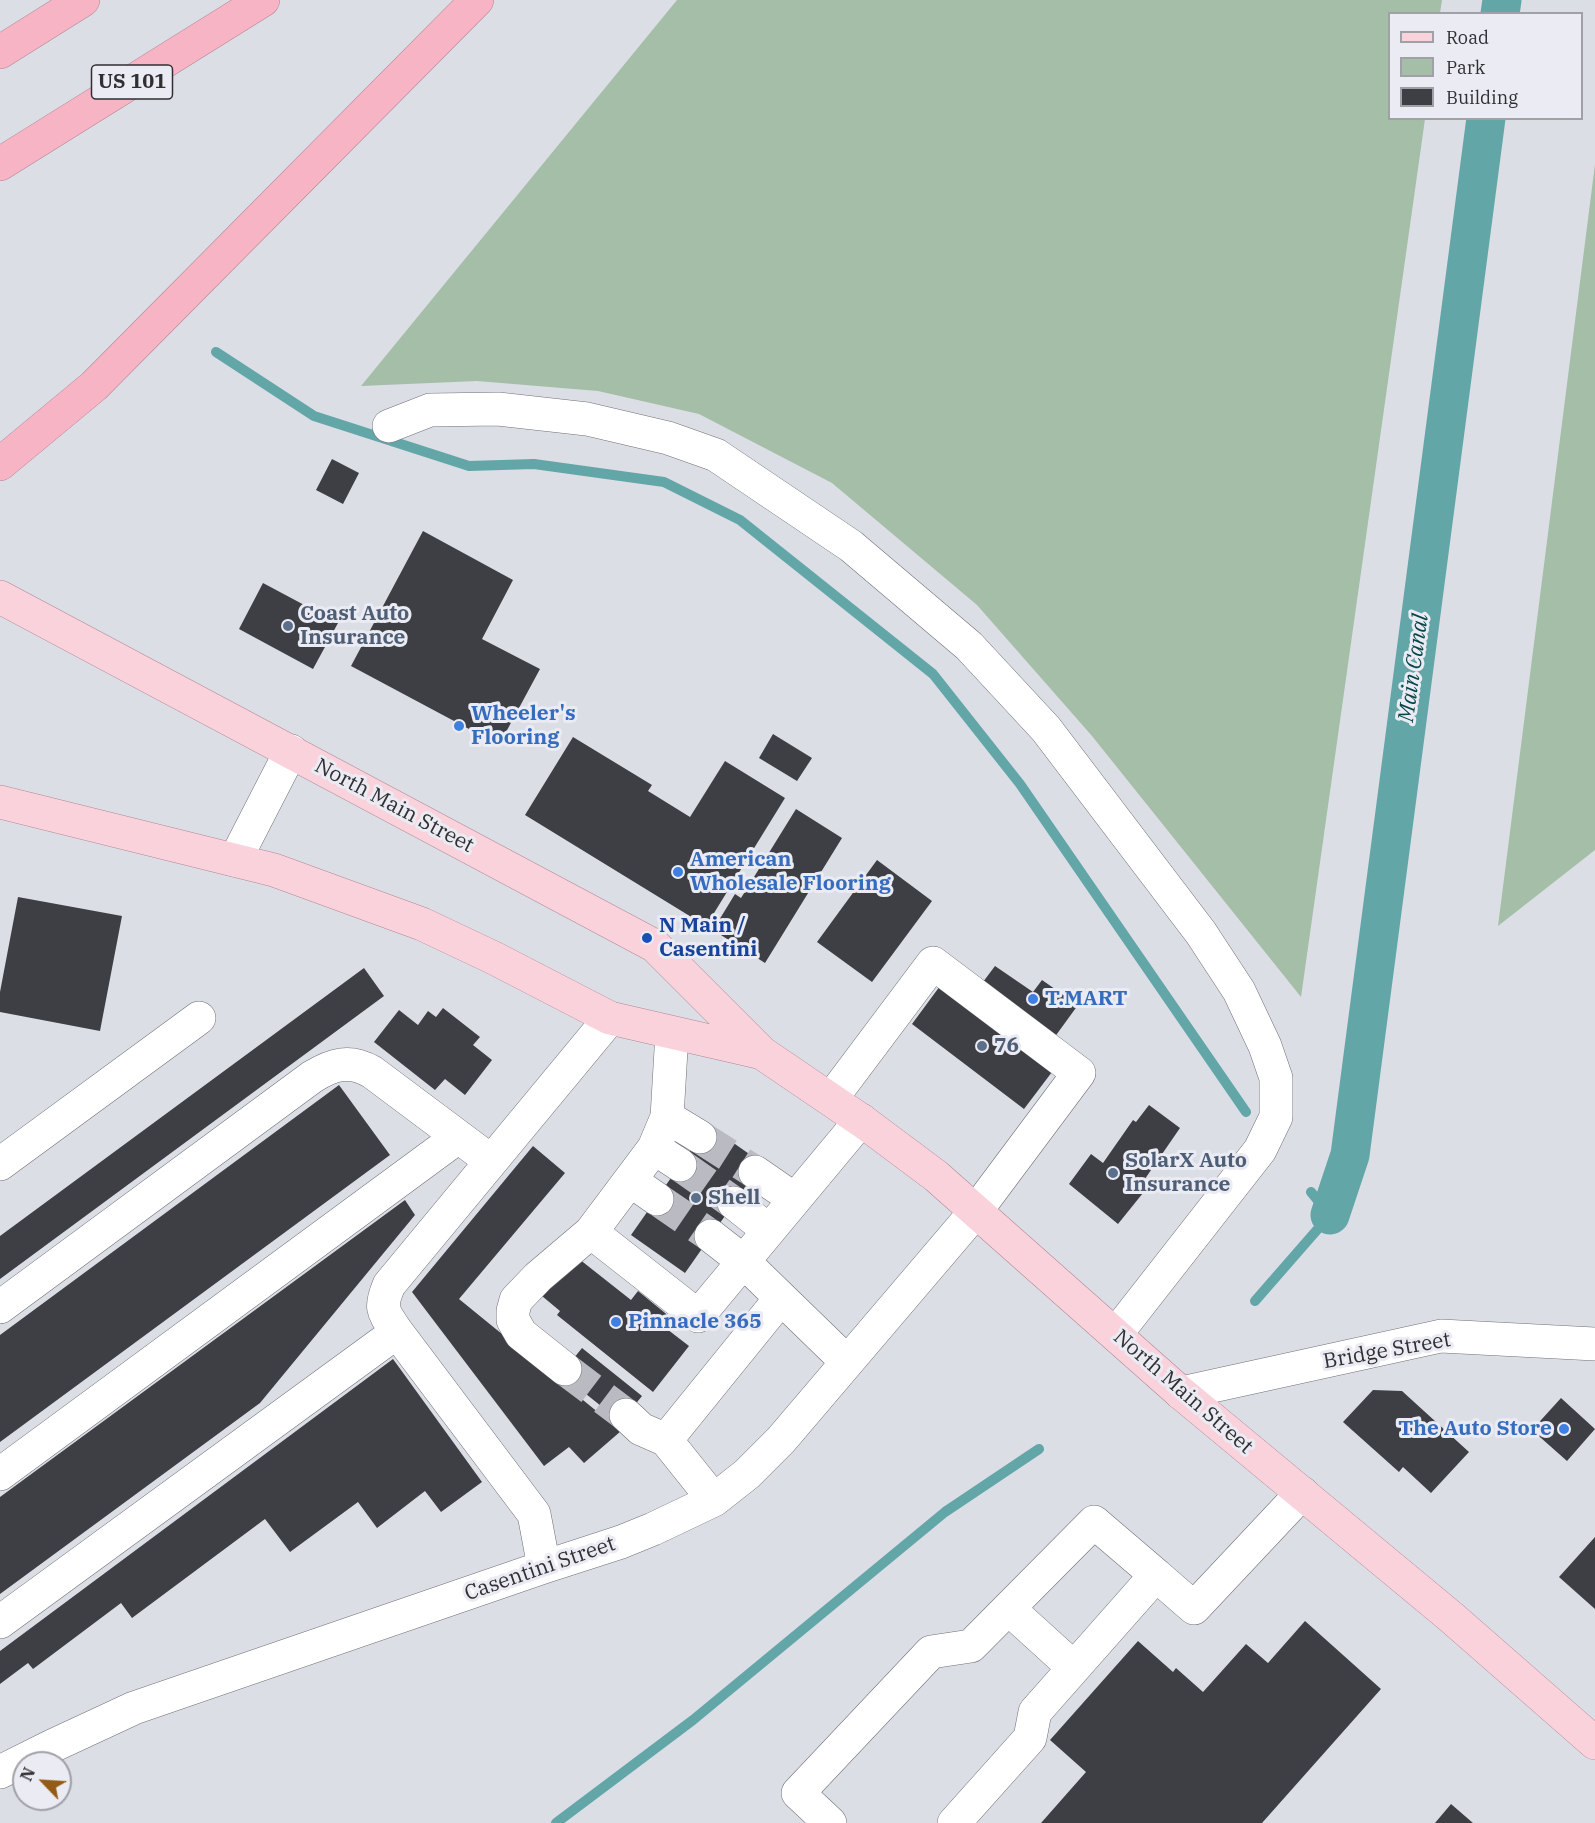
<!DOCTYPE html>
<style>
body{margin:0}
#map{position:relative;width:1595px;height:1823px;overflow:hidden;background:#dcdee6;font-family:"IBM Plex Serif",serif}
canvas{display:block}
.legend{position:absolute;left:1388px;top:12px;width:195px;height:108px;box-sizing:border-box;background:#eaebf3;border:2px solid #a0a0a6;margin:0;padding:8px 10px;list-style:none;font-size:18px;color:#303033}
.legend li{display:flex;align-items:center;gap:12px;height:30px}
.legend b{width:30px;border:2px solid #a0a0a6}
.north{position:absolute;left:12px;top:1751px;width:60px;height:60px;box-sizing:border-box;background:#eaebf3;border:2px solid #a0a0a6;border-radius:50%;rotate:295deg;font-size:16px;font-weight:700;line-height:24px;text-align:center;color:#303033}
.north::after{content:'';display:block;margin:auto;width:21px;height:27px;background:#945b17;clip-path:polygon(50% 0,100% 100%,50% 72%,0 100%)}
</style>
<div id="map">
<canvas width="1595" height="1823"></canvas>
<ul class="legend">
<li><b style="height:8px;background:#fad2dc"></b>Road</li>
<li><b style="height:16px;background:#a4bea8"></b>Park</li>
<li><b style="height:16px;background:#3e3f45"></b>Building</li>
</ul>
<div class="north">N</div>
</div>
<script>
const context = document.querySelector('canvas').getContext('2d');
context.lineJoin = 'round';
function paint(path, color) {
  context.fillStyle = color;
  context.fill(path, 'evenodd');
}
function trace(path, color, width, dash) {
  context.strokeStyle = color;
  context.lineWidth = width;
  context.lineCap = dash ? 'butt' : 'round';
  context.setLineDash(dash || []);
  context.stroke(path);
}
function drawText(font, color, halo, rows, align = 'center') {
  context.font = font + ' "IBM Plex Serif",serif';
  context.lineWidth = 6;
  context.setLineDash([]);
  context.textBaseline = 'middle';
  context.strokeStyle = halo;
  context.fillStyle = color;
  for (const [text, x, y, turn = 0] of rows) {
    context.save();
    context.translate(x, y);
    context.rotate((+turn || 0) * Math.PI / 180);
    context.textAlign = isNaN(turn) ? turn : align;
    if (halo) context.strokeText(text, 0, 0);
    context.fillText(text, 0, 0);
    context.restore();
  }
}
const green = new Path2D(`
 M677 0H1442L1440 13 1390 14V118L1425 119 1301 997 1092 736 977 605 832 483 699 414 598 391 477 381 361 386Z
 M1595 164V850L1498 926Z`);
const stream = new Path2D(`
 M216 352 314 416 469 466 534 464 664 482 740 520 933 674 1020 784 1246 1112
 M1255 1301 1330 1215 1311 1192
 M556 1823 693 1720 945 1512 1039 1449`);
const canal = new Path2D(`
 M1500 14 1502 0
 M1330 1215 1350 1155 1486 118`);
const building = new Path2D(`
 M332 459 359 473 343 504 316 490Z
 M423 531 513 580 482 639 540 669 499 745 351 666Z
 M263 583 338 623 313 669 239 629Z
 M773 734 812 758 797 781 759 758Z
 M573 737 652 785 648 791 690 817 725 761 785 798 706 926 525 815Z
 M796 809 842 838 765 963 713 930 735 894 741 898Z
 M877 860 932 901 872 982 817 942Z
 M18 897 122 916 100 1031 0 1012V992Z
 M995 966 1033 992 1042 980 1078 1005 1054 1038 980 986Z
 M364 968 384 996 0 1279V1236Z
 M940 986 1052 1072 1024 1109 912 1024Z
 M443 1008 480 1037 473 1045 492 1060 465 1095 445 1079 435 1090 374 1042 399 1010 418 1025 428 1011 436 1017Z
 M339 1085 390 1155 0 1442V1335Z
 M1149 1105 1180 1128 1138 1189 1143 1193 1118 1224 1069 1184 1091 1154 1103 1163 1133 1120 1136 1122Z
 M708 1125 762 1163 685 1273 631 1235Z
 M533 1146 565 1173 459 1299 621 1431 584 1463 569 1447 544 1466 412 1292Z
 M405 1200 415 1215 260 1403 0 1594V1497Z
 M574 1255 631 1300 638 1291 670 1317 663 1326 689 1346 653 1392 557 1315 560 1311 542 1296Z
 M582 1348 642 1396 621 1422 561 1374Z
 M393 1359 482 1482 441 1512 425 1491 377 1528 358 1502 290 1552 265 1519 132 1618 121 1603 33 1669 28 1663 0 1684V1651Z
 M1373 1390 1402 1391 1469 1452 1431 1493 1403 1467 1399 1472 1343 1422Z
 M1561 1398 1595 1429 1567 1461 1532 1430Z
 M1595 1537V1609L1559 1577Z
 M1305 1621 1381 1689 1262 1823H1041L1086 1772 1050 1740 1138 1641 1173 1672 1176 1668 1203 1692 1246 1644 1268 1663Z
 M1451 1804 1473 1823H1435Z`);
const minorTunnel = new Path2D(`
 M700 1137 755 1172
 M680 1165 734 1203
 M657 1199 711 1236
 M565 1369 626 1415`);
const minor = new Path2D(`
 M389 426 430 410 498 409 587 419 668 438 716 455 851 546 969 646 1046 729 1201 933 1239 991 1265 1046 1276 1078V1117L1260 1150 1116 1334
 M235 860 291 751
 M672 1033 667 1117 654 1148 591 1232 698 1316 861 1120
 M667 1117 700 1137
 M654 1148 680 1165
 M0 1164 199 1018
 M755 1172 794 1199
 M631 1181 657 1199
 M734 1203 768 1230
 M711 1236 743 1261 847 1362
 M0 1307 312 1077C333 1064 350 1059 372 1072L491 1161
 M565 1369 521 1334 513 1320V1311L516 1300 538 1277 591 1232
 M1181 1393 1441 1336 1595 1344
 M626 1415 641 1429 666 1440
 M0 1474 458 1137
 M714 1500 666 1440 781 1298
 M544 1567 534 1514 397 1332C383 1311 379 1309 389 1285L610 1018
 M1009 1609 1074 1668
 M0 1622 397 1332
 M0 1772 50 1747 134 1708 544 1567 621 1542 653 1529 714 1500 747 1474 781 1440 976 1211 1079 1073 933 963 831 1099
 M830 1823 798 1793 931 1652 971 1646 1094 1522 1156 1575
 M954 1823 1030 1738 1035 1712 1156 1575 1194 1608 1302 1493`);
const major = new Path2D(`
 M0 597 655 946 762 1053 865 1123 936 1176 1181 1393 1451 1617 1595 1743
 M0 802 274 870 422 924 494 958 610 1018 762 1053`);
const highway = new Path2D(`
 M0 52 83 0
 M0 164 263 0
 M0 464 94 386 477 0`);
const markers = [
 [288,626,6,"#5c6f8a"],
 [459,726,6,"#3f7fe0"],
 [678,872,6,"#3f7fe0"],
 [647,938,6,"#1a4fb4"],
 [1033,999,6,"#3f7fe0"],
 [982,1046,6,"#5c6f8a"],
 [1113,1173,6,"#5c6f8a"],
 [696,1198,6,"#5c6f8a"],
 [616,1322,6,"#3f7fe0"],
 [1564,1429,6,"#3f7fe0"]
];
const shields = [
 [132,82,81]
];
const shieldNames = [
 ["US 101",132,82]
];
const serviceNames = [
 ["Coast Auto",300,614],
 ["Insurance",300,638],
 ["76",994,1046],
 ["SolarX Auto",1125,1161],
 ["Insurance",1125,1185],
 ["Shell",708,1198]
];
const shopNames = [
 ["Wheeler's",471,714],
 ["Flooring",471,738],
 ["American",690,860],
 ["Wholesale Flooring",690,884],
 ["T.MART",1045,999],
 ["Pinnacle 365",628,1322],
 ["The Auto Store",1552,1429,"right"]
];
const streetNames = [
 ["North Main Street",394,806,28],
 ["Bridge Street",1387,1351,-10],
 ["North Main Street",1183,1392,41],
 ["Casentini Street",540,1569,-19]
];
const transitNames = [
 ["N Main /",659,926],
 ["Casentini",659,950]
];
const waterNames = [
 ["Main Canal",1414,668,-82]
];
paint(green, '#a4bea8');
trace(stream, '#63a6a8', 10);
trace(canal, '#63a6a8', 39);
paint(building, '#3e3f45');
trace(minorTunnel, '#babbc2', 33, [33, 16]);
trace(minor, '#6f7077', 34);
trace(major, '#b18692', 34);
trace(highway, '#b18692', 34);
trace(minor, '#fff', 33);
trace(major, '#fad2dc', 33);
trace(highway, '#f7b4c5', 33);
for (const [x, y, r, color] of markers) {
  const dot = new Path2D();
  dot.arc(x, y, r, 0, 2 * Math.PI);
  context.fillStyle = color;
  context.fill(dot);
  trace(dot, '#eaebf3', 2);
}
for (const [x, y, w] of shields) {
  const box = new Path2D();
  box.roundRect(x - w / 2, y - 17, w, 34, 4.5);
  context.fillStyle = '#eaebf3';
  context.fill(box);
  trace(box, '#303033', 1.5);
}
drawText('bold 20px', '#303033', null, shieldNames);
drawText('bold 21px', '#4e5e75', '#eaebf3', serviceNames, 'left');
drawText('bold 21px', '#366cbe', '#eaebf3', shopNames, 'left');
drawText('21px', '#303033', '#eaebf3', streetNames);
drawText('bold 21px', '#164399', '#eaebf3', transitNames, 'left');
drawText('italic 22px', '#064649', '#eaebf3', waterNames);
</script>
